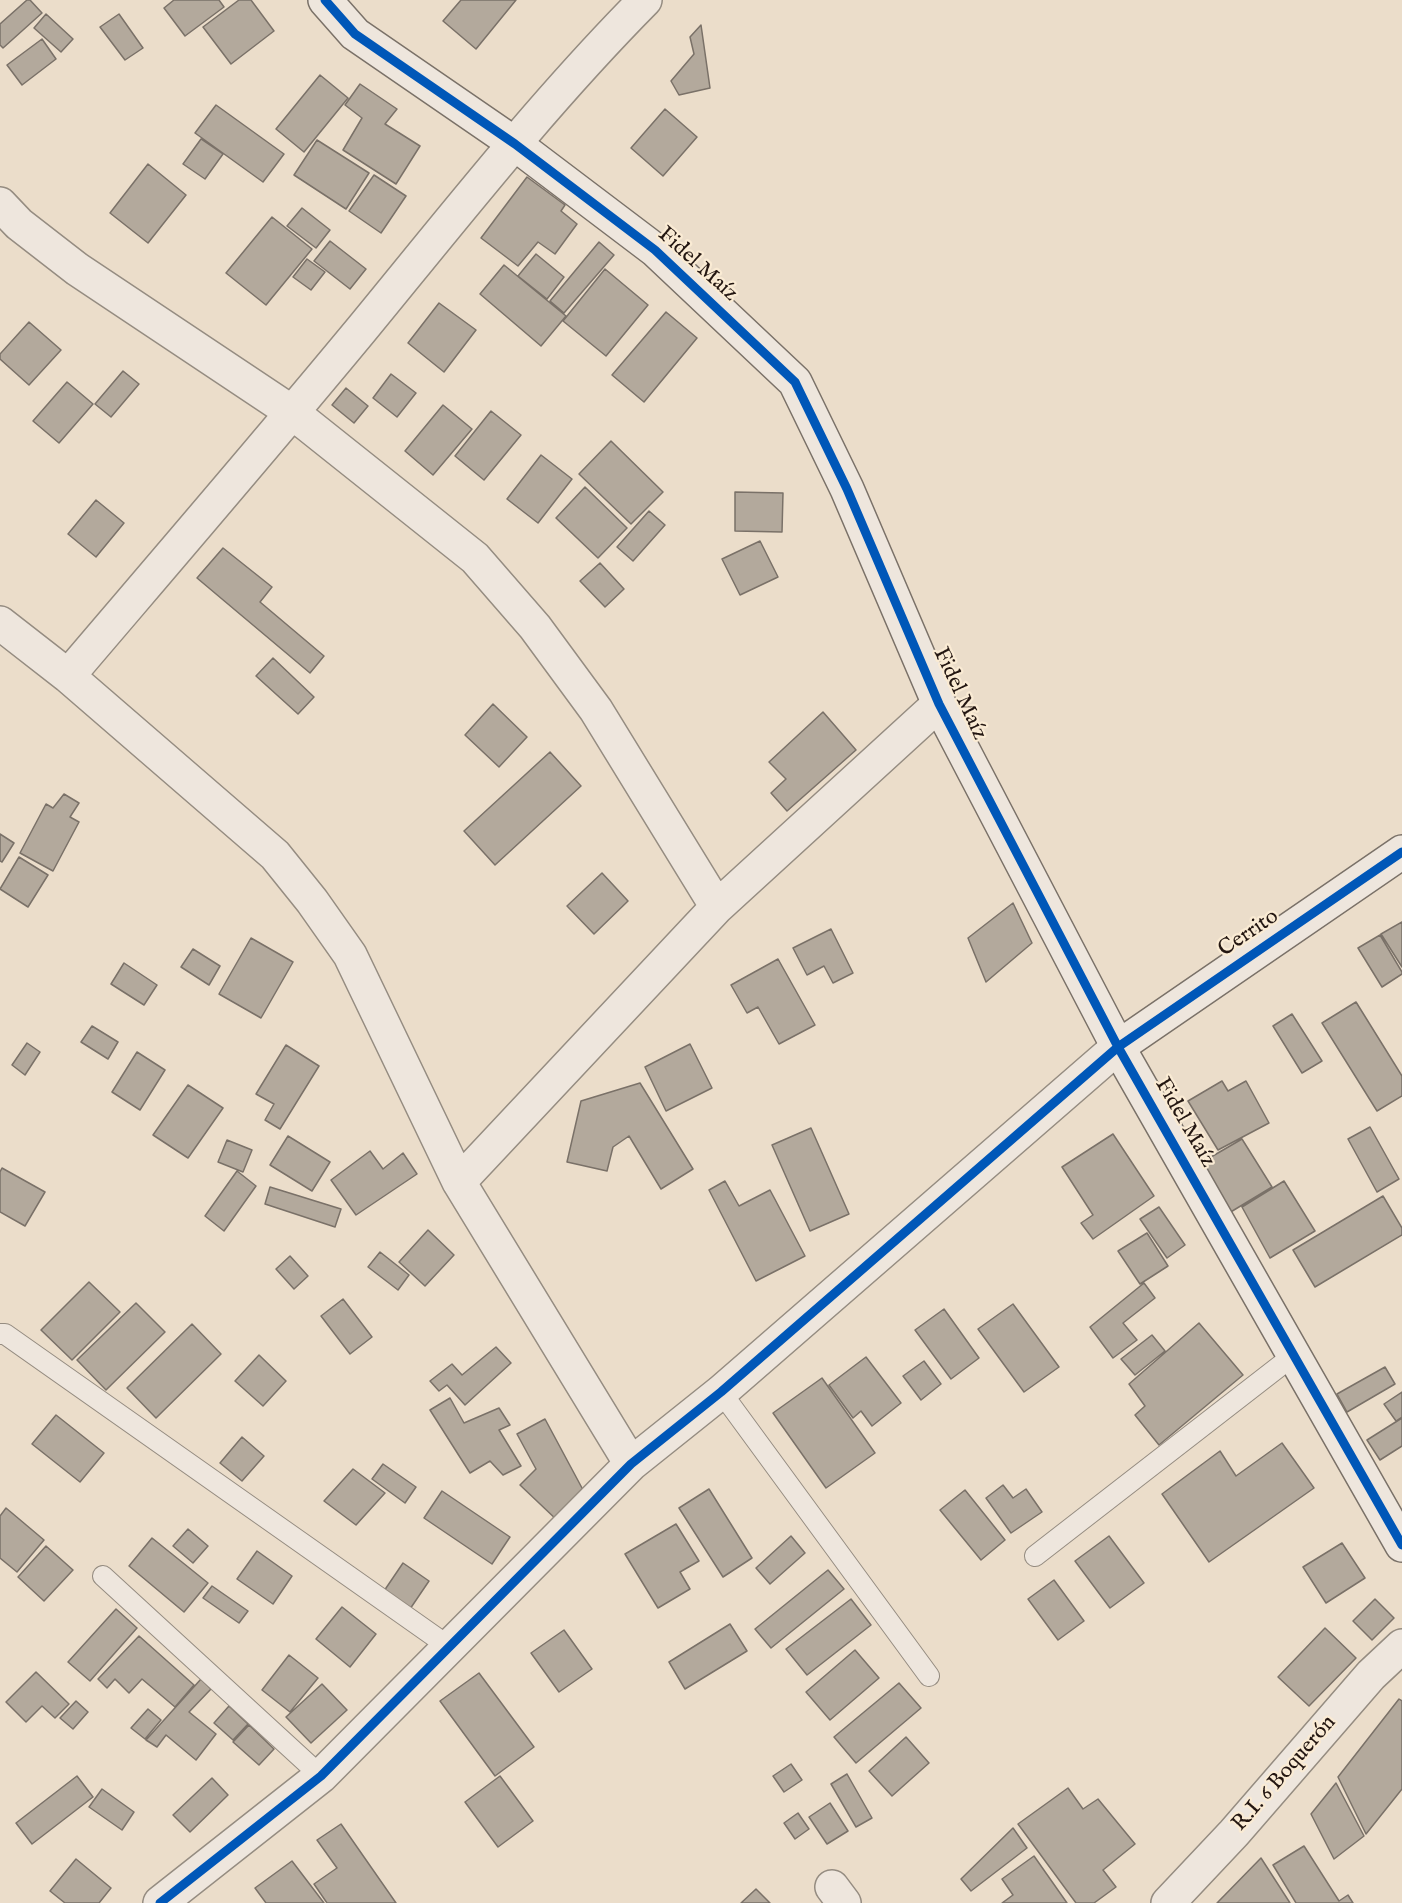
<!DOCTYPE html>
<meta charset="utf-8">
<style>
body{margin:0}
canvas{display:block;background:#ebddca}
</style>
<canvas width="1402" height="1903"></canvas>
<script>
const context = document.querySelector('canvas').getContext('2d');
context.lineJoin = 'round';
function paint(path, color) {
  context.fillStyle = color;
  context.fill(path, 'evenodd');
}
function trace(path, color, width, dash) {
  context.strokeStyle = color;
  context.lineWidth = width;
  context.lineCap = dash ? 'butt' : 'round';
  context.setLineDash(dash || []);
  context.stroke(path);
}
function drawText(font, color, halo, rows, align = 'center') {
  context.font = font + ' "IM FELL English",serif';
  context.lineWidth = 4.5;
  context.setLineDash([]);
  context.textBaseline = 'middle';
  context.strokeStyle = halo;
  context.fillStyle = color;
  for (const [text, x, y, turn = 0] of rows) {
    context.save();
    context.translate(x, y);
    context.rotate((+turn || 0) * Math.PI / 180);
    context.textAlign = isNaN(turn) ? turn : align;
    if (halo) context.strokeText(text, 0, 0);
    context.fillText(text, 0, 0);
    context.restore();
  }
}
const building = new Path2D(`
 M27 0H30L42 13 3 48 0 45V24Z
 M174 0H219L224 7 185 36 164 8Z
 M239 0H251L274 31 231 64 203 27Z
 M461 0H516L476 49 443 21Z
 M46 14 73 39 61 52 34 28Z
 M119 14 143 48 125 60 100 27Z
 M701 25 710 88 679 95 671 81 694 54 690 37Z
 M42 39 56 59 22 85 7 65Z
 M320 75 348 98 304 152 276 129Z
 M360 84 397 109 385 124 420 146 396 184 343 150 362 118 345 105Z
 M216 105 284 154 263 182 195 133Z
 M665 109 697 137 663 176 631 148Z
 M201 139 223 154 205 179 183 164Z
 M317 140 369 173 346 209 294 175Z
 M148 164 186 195 148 243 110 213Z
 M374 175 406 196 381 233 349 211Z
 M527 177 565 205 561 211 577 224 555 254 538 242 518 266 481 238Z
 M302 208 330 230 316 248 287 226Z
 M272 217 312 249 266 305 226 273Z
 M330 241 366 269 350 289 314 261Z
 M599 242 614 255 564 313 550 301Z
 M536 254 564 277 547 299 518 276Z
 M307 259 325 272 311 290 293 277Z
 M504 265 566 316 541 346 480 294Z
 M605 269 648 305 606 356 563 321Z
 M439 303 476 330 444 372 408 343Z
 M666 312 697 338 644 402 612 375Z
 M29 322 61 350 29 385 0 359V354Z
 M123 371 139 384 111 417 95 404Z
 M391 374 416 393 397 417 373 398Z
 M67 382 93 404 59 443 33 421Z
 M346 388 368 406 354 423 332 405Z
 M443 405 472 429 433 475 405 451Z
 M491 411 521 435 484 480 455 456Z
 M611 441 663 492 631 524 579 474Z
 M541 455 572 479 538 523 507 499Z
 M585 487 627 528 598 558 556 518Z
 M735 492 783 493 782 532 735 531Z
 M96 500 124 523 96 557 68 534Z
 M649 511 665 525 633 561 617 547Z
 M760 541 778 577 740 595 722 559Z
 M223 548 272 587 260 602 324 656 310 673 197 578Z
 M600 563 624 589 605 607 580 581Z
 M273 658 314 697 298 714 256 676Z
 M493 704 527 737 499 767 465 735Z
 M823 712 856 750 787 811 771 793 786 779 769 762Z
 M550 752 581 786 495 865 464 831Z
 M64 794 79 803 70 817 79 822 53 871 20 853 46 804 53 808Z
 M0 834 14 843 2 862 0 861Z
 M19 857 48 875 28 907 0 889Z
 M602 873 628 901 594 934 567 906Z
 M1013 903 1032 943 986 982 968 938Z
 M1402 922V967L1381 934Z
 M831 929 853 973 833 983 824 966 807 975 793 948Z
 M1380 935 1402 972V974L1382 987 1358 948Z
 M251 938 293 962 261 1018 219 994Z
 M193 949 220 966 209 985 181 967Z
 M778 959 815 1025 779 1044 758 1007 747 1013 731 985Z
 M124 963 157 985 144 1005 111 984Z
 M1356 1002 1402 1076V1096L1377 1111 1322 1023Z
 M1292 1014 1322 1061 1302 1073 1273 1026Z
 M92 1026 118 1042 108 1059 81 1042Z
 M27 1043 40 1052 25 1075 12 1065Z
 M690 1044 712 1088 666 1111 645 1067Z
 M286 1045 319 1066 280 1129 265 1120 274 1104 256 1094Z
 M137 1052 165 1070 140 1110 112 1092Z
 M1222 1081 1228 1091 1246 1081 1269 1123 1218 1150 1188 1101Z
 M640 1083 693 1169 661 1189 629 1136 613 1147 607 1171 567 1162 581 1101Z
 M188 1085 223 1108 188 1158 153 1135Z
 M1370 1127 1399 1179 1377 1192 1348 1139Z
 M811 1128 849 1214 810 1231 772 1145Z
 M1113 1134 1154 1196 1093 1239 1081 1223 1093 1215 1062 1167Z
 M288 1136 330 1162 312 1191 270 1165Z
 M1242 1139 1272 1187 1229 1213 1199 1164Z
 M227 1140 252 1150 243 1172 218 1162Z
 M370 1151 383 1169 403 1153 417 1174 356 1215 331 1180Z
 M2 1168 45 1192 25 1226 0 1212V1172Z
 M237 1171 256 1186 224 1231 205 1216Z
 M725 1181 739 1206 770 1190 805 1256 756 1281 709 1190Z
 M1284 1181 1315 1231 1270 1258 1242 1207Z
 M270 1187 341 1209 335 1227 265 1204Z
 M1383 1196 1402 1228V1235L1315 1287 1293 1250Z
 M1159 1207 1185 1245 1167 1258 1140 1219Z
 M428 1230 454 1255 425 1286 399 1262Z
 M1147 1233 1168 1266 1140 1284 1118 1251Z
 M380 1252 409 1275 398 1290 368 1267Z
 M290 1256 308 1276 294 1289 276 1269Z
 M89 1282 120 1312 72 1360 41 1330Z
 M1144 1283 1155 1298 1123 1323 1137 1340 1113 1358 1090 1327Z
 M343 1299 372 1337 350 1354 321 1316Z
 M136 1303 165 1332 106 1390 77 1360Z
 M1013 1304 1059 1367 1024 1392 978 1329Z
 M944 1309 979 1358 951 1379 915 1330Z
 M1199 1323 1243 1375 1159 1445 1135 1415 1145 1406 1129 1384Z
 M192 1324 221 1354 156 1418 127 1388Z
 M1152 1335 1165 1351 1135 1375 1121 1359Z
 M496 1347 511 1363 465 1405 447 1385 439 1391 430 1381 452 1364 462 1375Z
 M259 1355 286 1381 263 1406 235 1381Z
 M866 1357 901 1403 872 1426 861 1411 853 1418 829 1385Z
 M924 1361 941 1384 921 1400 903 1376Z
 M1385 1367 1395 1384 1347 1412 1337 1394Z
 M822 1378 875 1453 826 1488 773 1413Z
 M1402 1392V1417L1396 1421 1384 1404Z
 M450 1398 464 1423 499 1408 510 1425 499 1430 521 1466 503 1475 490 1461 470 1473 430 1410Z
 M56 1415 104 1453 80 1482 32 1444Z
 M1402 1418V1446L1380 1460 1367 1440Z
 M545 1419 582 1488 576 1508 559 1522 520 1485 536 1469 517 1434Z
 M242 1437 264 1456 242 1481 220 1463Z
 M1282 1443 1314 1488 1209 1562 1162 1494 1220 1451 1236 1476Z
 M383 1464 416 1487 405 1503 372 1479Z
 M353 1469 385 1493 356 1525 324 1501Z
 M1003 1485 1013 1498 1026 1489 1042 1512 1011 1533 986 1498Z
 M709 1489 752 1558 723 1577 679 1508Z
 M965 1490 1005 1540 981 1560 940 1510Z
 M442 1491 510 1537 492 1564 424 1518Z
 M6 1508 44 1540 17 1572 0 1558V1516Z
 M676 1524 699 1561 680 1572 690 1589 658 1608 625 1554Z
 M188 1529 208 1546 193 1563 173 1546Z
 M791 1536 805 1553 770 1584 756 1568Z
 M1109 1536 1144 1583 1110 1608 1075 1561Z
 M152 1538 208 1583 184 1612 129 1566Z
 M1342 1543 1365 1578 1326 1603 1303 1567Z
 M46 1546 73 1570 44 1601 18 1577Z
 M257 1551 292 1576 273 1604 237 1579Z
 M403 1563 429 1581 410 1609 384 1591Z
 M828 1570 844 1589 771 1648 755 1629Z
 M1054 1580 1084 1621 1058 1640 1028 1599Z
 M212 1586 248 1611 239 1623 203 1598Z
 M851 1599 871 1625 807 1675 786 1649Z
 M1375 1599 1394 1618 1372 1640 1353 1621Z
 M342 1607 376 1634 350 1667 316 1639Z
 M116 1609 137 1628 90 1681 68 1662Z
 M730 1624 747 1651 685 1689 669 1662Z
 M1325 1628 1356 1658 1309 1706 1278 1677Z
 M564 1630 592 1669 559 1692 531 1653Z
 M139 1636 194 1685 175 1707 142 1679 129 1693 115 1679 107 1688 98 1679Z
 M855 1650 879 1678 830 1720 806 1692Z
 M289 1655 318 1678 290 1712 262 1690Z
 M36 1672 69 1704 55 1718 42 1706 26 1722 6 1702Z
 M479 1673 534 1747 495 1776 440 1701Z
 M201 1679 211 1689 189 1712 216 1734 196 1760 166 1735 157 1747 146 1740Z
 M899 1683 921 1708 856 1763 834 1737Z
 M322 1684 347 1710 311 1743 286 1717Z
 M1399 1699 1402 1701V1789L1366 1834 1338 1777Z
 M76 1701 88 1712 73 1729 60 1718Z
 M229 1706 248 1724 233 1740 214 1723Z
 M148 1709 161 1720 145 1739 131 1728Z
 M249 1725 274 1749 259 1765 233 1742Z
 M906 1737 929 1763 892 1796 869 1771Z
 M791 1764 802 1780 784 1792 773 1776Z
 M847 1774 872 1818 856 1827 831 1784Z
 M77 1776 93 1797 32 1844 16 1823Z
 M500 1776 533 1821 498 1847 465 1802Z
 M212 1778 228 1795 190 1832 173 1815Z
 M1336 1783 1364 1836 1334 1859 1311 1814Z
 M1068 1788 1083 1809 1098 1799 1135 1844 1103 1870 1116 1887 1094 1903H1076L1018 1824Z
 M102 1789 134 1812 122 1830 89 1807Z
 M830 1803 848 1831 827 1844 809 1817Z
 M798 1813 809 1829 795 1839 784 1823Z
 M341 1824 396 1903H327L314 1884 337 1868 317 1840Z
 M1013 1828 1027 1848 971 1891 961 1879Z
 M1304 1846 1339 1901 1348 1895 1353 1903H1296L1273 1865Z
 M1034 1856 1067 1903H1002L1013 1895 1002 1879Z
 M1261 1858 1290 1903H1217Z
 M76 1859 111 1888 99 1903H65L50 1891Z
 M292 1861 324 1903H266L255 1888Z
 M756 1889 770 1903H741Z`);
const lane = new Path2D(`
 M0 1334H5L448 1646
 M721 1392 929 1676
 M1035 1556 1294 1355
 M103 1576 321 1776`);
const street = new Path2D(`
 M0 204 19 224 77 269 293 413 475 558 535 627 596 710 717 907
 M0 623 68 676 275 855 312 901 350 955 459 1182 631 1464
 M68 676C166 561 265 446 361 330 453 218 543 103 645 0
 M459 1182 717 907 939 704
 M832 1887 844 1903
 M160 1903 321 1776 631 1464 721 1392 1118 1047
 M1168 1903 1234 1833 1371 1675 1402 1646`);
const secondary = new Path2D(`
 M325 0 355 34 515 144 655 250 795 382 847 489 939 704 1118 1047 1402 1545
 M1118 1047 1402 852`);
const cycleway = new Path2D(`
 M325 0 355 34 515 144 655 250 795 382 847 489 939 704 1118 1047 1402 1545
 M160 1903 321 1776 631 1464 721 1392 1118 1047 1402 852`);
const streetNames = [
 ["Fidel Maíz",697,265,42],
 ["Fidel Maíz",959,694,65],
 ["Cerrito",1249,934,-34],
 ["Fidel Maíz",1184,1123,60],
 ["R.I. 6 Boquerón",1285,1774,-49]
];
paint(building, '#b3a99c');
trace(building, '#7a7168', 1.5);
trace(lane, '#958c81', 22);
trace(street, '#958c81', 36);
trace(secondary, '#7a7168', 36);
trace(lane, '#eee6dd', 20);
trace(street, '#eee6dd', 33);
trace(secondary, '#eee6dd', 33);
trace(cycleway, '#0057b8', 9);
drawText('22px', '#231611', '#faebd4', streetNames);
</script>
